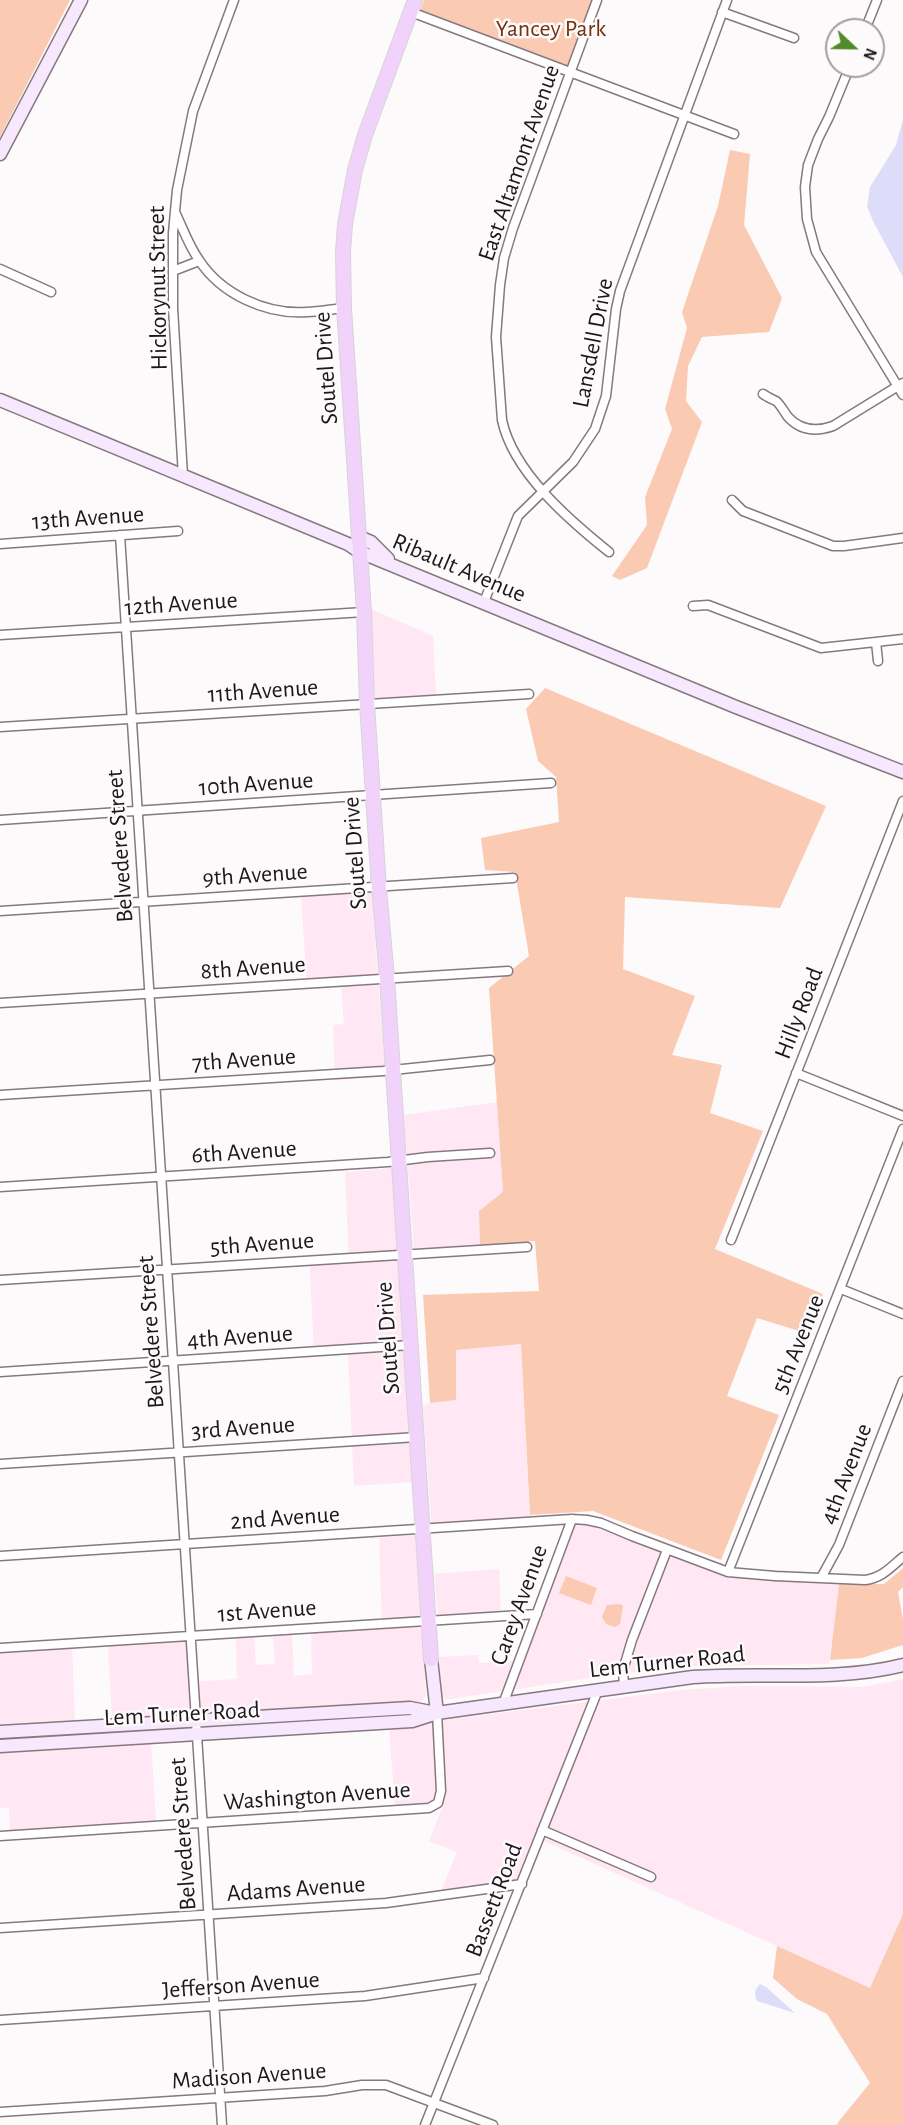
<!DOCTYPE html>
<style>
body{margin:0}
#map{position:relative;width:903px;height:2125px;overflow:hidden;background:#fdfafb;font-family:"Alegreya Sans",sans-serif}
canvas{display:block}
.north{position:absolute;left:825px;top:18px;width:60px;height:60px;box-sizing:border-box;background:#fdfafb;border:2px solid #a39fa1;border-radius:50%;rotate:112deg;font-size:16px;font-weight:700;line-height:24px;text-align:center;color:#1d171a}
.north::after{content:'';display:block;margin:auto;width:21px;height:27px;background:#4f8b2a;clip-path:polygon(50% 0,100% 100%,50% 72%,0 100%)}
</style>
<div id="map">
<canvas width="903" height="2125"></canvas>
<div class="north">N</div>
</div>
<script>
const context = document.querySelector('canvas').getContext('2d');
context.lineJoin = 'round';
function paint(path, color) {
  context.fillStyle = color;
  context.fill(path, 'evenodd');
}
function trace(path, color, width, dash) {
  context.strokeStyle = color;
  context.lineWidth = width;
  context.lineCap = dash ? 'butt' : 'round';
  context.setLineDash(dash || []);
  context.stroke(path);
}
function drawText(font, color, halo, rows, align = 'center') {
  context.font = font + ' "Alegreya Sans",sans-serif';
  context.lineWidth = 5;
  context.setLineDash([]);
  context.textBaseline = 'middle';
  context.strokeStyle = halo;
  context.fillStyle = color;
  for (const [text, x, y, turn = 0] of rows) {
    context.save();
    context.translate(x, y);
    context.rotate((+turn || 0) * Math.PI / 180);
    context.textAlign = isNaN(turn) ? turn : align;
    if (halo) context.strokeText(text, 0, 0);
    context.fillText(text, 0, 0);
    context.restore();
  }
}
const built = new Path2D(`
 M371 609 433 636 436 695 375 699Z
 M371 891 386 1077 335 1080 333 1025 344 1024 341 985 307 987 301 896Z
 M497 1102 503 1193 479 1211 480 1246 414 1249 404 1115Z
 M392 1168 412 1482 354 1486 348 1353 314 1355 310 1266 349 1262 345 1172Z
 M521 1343 530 1526 432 1530 423 1406 430 1403 456 1400V1350Z
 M586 1524 727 1576 839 1584 829 1664 692 1666 610 1675 450 1699H445L442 1696 439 1657 478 1655 479 1663 523 1660 573 1525Z
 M415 1535 426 1695 421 1702 112 1721 108 1644 186 1639 189 1682 237 1679 236 1635 254 1634 256 1665 275 1664 273 1633 292 1632 294 1676 312 1674 311 1632 382 1626 379 1538Z
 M499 1569 501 1613 438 1617 434 1574Z
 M72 1646 75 1723 0 1728V1651Z
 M903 1679V1914L870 1988 544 1841 529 1879 441 1891 457 1852 429 1841 444 1803 395 1808 389 1727 681 1690 745 1686 862 1687Z
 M151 1741 156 1822 10 1832 9 1808H0V1751Z`);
const green = new Path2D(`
 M0 0H70L0 137Z
 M424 0H592L568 67 420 10Z
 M730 150 750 154 744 225 782 298 769 332 702 337 688 366 686 401 702 422 647 568 620 580 612 576 647 525 645 497 672 429 665 409 687 328 682 312 718 206Z
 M545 688 826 806 780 908 625 897 623 969 695 996 672 1055 722 1065 710 1113 763 1131 715 1249 823 1294 809 1334 757 1318 727 1396 779 1415 721 1560 593 1511 530 1515 521 1344 456 1350V1400L430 1403 423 1295 539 1291 535 1241 480 1246 479 1211 503 1192 489 988 529 956 515 872 485 870 481 838 559 822 556 777 538 761 526 709Z
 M903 1568V1587L898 1592 903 1620V1645L862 1658 830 1660 839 1584H884Z
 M566 1576 597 1588 591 1605 559 1593Z
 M620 1604 623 1606 620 1624 615 1627 606 1624 602 1617 607 1605Z
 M903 1914V2125H837L839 2121 870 2083 827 2014 797 1999 773 1978 777 1946 870 1988Z`);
const water = new Path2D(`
 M903 119V277L873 221 867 206 870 187 896 145Z
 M760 1984 766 1987 795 2013 757 2001C754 1994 754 1990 760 1984Z`);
const street = new Path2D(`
 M597 0 513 228 504 258 500 285 496 337 502 420C513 472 569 520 609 552
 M411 12 734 134
 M722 12 794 38
 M865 30 877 0
 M850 66 829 117 818 139 808 165 805 187 807 219 816 252 903 395
 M176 214C183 229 189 246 199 260 221 294 266 315 307 312 319 312 332 309 344 308
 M0 269 51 292
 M173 271 199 261
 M763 394C767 397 772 399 776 401 781 405 784 412 788 417 800 430 816 432 833 426L903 383
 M183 476 173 308V233L177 190 193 111 234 0
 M732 500 743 511 833 546H844L903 538
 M120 535 222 2125
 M0 544 178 531
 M484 602 518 516 573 462 595 429 606 396 616 309 620 291 727 0
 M693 606 708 605 821 648 903 639
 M0 635 364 612
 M876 642 878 661
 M0 727 529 694
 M0 820 551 783
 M0 911 513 878
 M0 1003 508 971
 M796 1073 903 1116
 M0 1095 383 1071 490 1060
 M0 1187 388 1162 428 1157 490 1153
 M731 1240 903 801
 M0 1280 527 1247
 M841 1289 903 1314
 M0 1372 411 1345
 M0 1464 417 1437
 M0 1556 572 1519 587 1520 601 1523 632 1536 728 1572 775 1576 865 1580C882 1578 891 1567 903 1557
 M728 1572 903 1129
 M821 1578 839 1545 903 1381
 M0 1648 537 1614
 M624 1686 623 1670 632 1640 667 1550
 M503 1704 572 1519
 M542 1830 651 1877
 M0 1836 429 1808 438 1803 441 1791 437 1713
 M0 1928 386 1903 522 1884
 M0 2020 365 1996 484 1978
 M0 2112 325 2091 362 2085H386L493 2125
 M425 2125 598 1690`);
const secondary = new Path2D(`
 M0 154 81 0
 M0 400 348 544 360 552 736 707 903 772
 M359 537 371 542 388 559
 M431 1659 437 1713
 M0 1732 410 1708 436 1713
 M0 1746 412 1721 437 1713 693 1677C763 1672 835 1682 903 1665`);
const primary = new Path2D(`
 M415 0 365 135 355 170 345 224 343 252 344 308 364 612 367 704 379 888 387 978 431 1659`);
const parkNames = [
 ["Yancey Park",551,29]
];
const streetNames = [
 ["East Altamont Avenue",519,163,-71],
 ["Hickorynut Street",158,288,-91],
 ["Lansdell Drive",593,343,-79],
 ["Soutel Drive",326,368,-94],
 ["13th Avenue",88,518,-4],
 ["Ribault Avenue",459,568,23],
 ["12th Avenue",181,604,-4],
 ["11th Avenue",263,691,-4],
 ["10th Avenue",256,784,-4],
 ["Belvedere Street",120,846,-94],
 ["Soutel Drive",355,853,-94],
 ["9th Avenue",255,875,-4],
 ["8th Avenue",253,968,-4],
 ["Hilly Road",799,1013,-69],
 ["7th Avenue",244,1060,-4],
 ["6th Avenue",244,1152,-4],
 ["5th Avenue",262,1244,-4],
 ["Belvedere Street",151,1332,-94],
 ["4th Avenue",240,1337,-4],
 ["Soutel Drive",388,1338,-94],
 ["5th Avenue",798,1344,-68],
 ["3rd Avenue",243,1428,-4],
 ["4th Avenue",846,1474,-69],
 ["2nd Avenue",285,1518,-4],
 ["Carey Avenue",519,1605,-70],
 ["1st Avenue",267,1611,-4],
 ["Lem Turner Road",667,1662,-6],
 ["Lem Turner Road",182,1714,-3],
 ["Washington Avenue",317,1796,-4],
 ["Belvedere Street",183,1834,-94],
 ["Adams Avenue",296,1889,-4],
 ["Bassett Road",494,1900,-69],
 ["Jefferson Avenue",241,1985,-4],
 ["Madison Avenue",249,2076,-4]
];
paint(built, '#ffe7f3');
paint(green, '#facab3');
paint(water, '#deddf9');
trace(street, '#86787e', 11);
trace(secondary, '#86787e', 15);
trace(primary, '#d6d5d6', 16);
trace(street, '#fff', 8);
trace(secondary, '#f8e8fd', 12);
trace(primary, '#f1d2fb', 14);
drawText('24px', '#71310b', '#fdfafb', parkNames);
drawText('24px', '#1d171a', '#fdfafb', streetNames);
</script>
